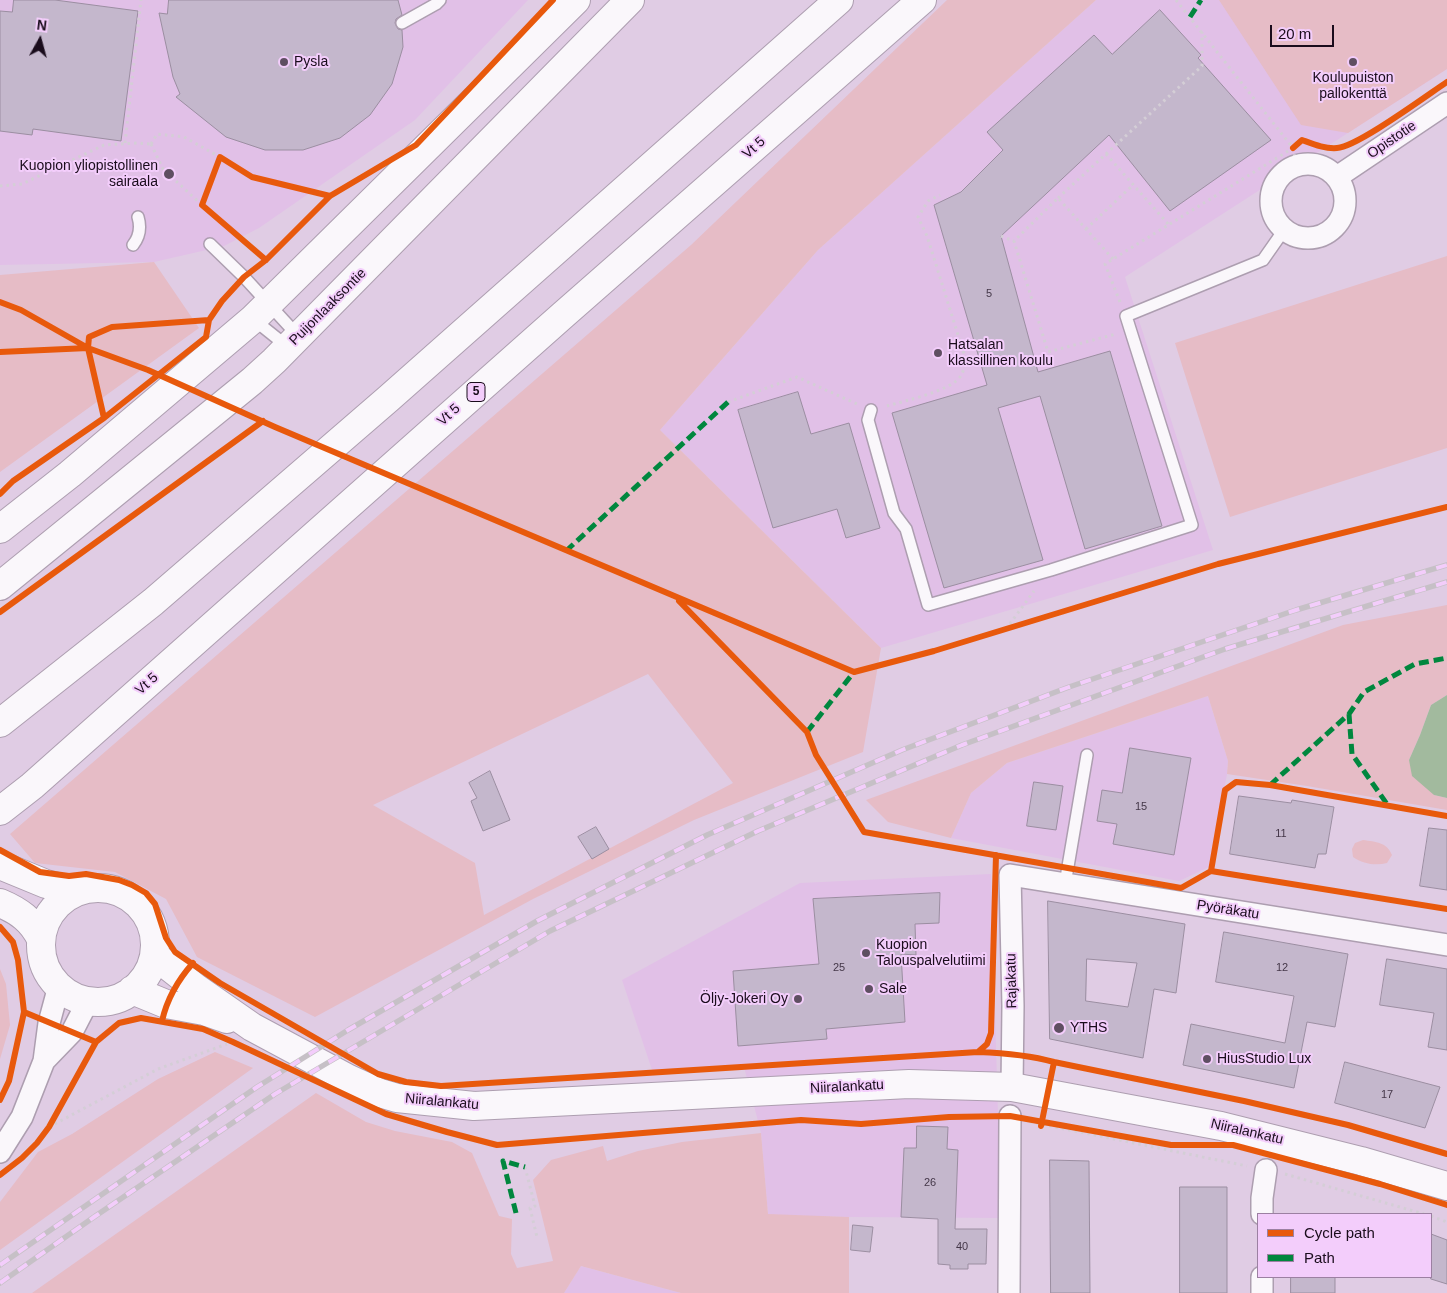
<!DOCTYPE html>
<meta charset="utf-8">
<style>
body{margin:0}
#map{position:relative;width:1447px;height:1293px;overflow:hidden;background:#e0cce4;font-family:Arial,sans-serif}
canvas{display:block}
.legend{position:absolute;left:1257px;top:1213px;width:175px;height:65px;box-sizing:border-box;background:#f3cdfb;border:1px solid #9c80a2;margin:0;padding:6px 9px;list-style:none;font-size:15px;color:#1a0c1c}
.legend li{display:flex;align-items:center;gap:10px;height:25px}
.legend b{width:25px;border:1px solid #9c80a2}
.north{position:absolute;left:15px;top:15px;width:50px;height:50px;-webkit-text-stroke:4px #f3cdfb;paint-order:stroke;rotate:7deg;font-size:14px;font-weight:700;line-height:20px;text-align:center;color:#1a0c1c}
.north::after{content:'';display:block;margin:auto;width:18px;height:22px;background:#1a0c1c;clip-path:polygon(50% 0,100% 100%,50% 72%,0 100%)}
.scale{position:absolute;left:1270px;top:25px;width:64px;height:22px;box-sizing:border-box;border:2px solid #1a0c1c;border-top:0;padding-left:6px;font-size:15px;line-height:18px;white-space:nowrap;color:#1a0c1c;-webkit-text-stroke:4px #f3cdfb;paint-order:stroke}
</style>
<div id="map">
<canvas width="1447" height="1293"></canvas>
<ul class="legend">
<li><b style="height:6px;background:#e8590c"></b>Cycle path</li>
<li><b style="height:6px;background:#00873e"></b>Path</li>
</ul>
<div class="north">N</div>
<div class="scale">20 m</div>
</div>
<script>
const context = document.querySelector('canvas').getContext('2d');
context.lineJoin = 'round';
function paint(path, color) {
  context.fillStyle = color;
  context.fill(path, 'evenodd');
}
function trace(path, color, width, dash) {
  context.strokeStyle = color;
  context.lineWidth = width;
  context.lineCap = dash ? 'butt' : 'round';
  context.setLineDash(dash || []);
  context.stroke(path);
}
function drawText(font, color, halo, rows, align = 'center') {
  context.font = font + ' Arial,sans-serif';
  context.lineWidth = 4;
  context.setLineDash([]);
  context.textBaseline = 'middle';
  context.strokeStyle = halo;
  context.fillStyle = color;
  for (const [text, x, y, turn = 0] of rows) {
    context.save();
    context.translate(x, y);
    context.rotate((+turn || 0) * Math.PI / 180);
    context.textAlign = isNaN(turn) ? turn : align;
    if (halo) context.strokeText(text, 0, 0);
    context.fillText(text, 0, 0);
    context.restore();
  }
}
const built = new Path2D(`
 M0 0H528L415 120 259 228 224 246 154 262 0 265Z
 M1096 0H1447V69L1125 277 1213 550 881 648 660 430 818 250Z
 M1208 696 1228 761 1227 774 1209 867 1179 881 951 838 971 793 1007 763Z
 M991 874 1001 1218 849 1217 768 1215 761 1133 744 1067 653 1073 622 980 800 883Z
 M581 1266 681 1293H564Z`);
const green = new Path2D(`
 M947 0H1096L818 250 660 430 881 648 863 752 694 820 533 899 315 1017 197 957 166 899 115 872 35 863 10 834 691 245ZM648 674 733 783 484 915 475 863 373 805Z
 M1219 0H1447V69L1348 133 1301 125Z
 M1447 256V448L1230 517 1175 343Z
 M154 262 199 328 0 472V275Z
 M1447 605V695L1431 705 1420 735 1409 760 1434 795 1447 798V810L1307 786 1227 774 1228 761 1208 696 1007 763 971 793 951 838 888 822 866 800 1343 625Z
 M1363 840C1376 842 1387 842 1392 855L1387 863C1376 866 1363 864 1353 857L1352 849 1355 843Z
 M0 969 6 984 10 1025 0 1059Z
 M215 1052 253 1068 0 1250V1202L38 1152 72 1134 158 1079Z
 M316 1093 366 1122 395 1131 452 1142 472 1153 499 1216 512 1219 511 1254 517 1268 553 1261 533 1180 551 1160 603 1146 607 1161 638 1151 682 1142 761 1133 768 1214 849 1217V1293H681L581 1266 564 1293H32Z`);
const water = new Path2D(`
 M1447 695V798L1434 795 1412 776 1409 760 1420 735 1431 705Z`);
const building = new Path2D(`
 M14 0H55L138 11 121 141 33 129 32 135 0 131V11L12 12Z
 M169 0H398L402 15 396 19 395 23 398 29 402 30 403 47 392 84 370 115 340 138 303 150H265L226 137 176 97 180 94 173 77 159 13 167 14Z
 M1160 10 1201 55 1198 58 1271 140 1170 211 1109 135 1001 236 1038 372 1110 351 1162 526 1085 549 1040 396 998 408 1043 560 944 588 892 413 987 385 934 205 961 192 1003 150 987 132 1094 35 1112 54Z
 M798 392 811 434 849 423 880 528 846 538 837 509 773 528 738 410Z
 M1130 748 1191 758 1174 855 1113 844 1117 824 1097 821 1102 790 1122 793Z
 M490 771 510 820 483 831 471 801 477 798 469 783Z
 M1034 782 1063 786 1056 830 1027 826Z
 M1239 796 1291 803 1292 800 1334 807 1326 854H1318L1315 868 1230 854Z
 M596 827 609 849 592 859 578 837Z
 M1429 828 1447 830V890L1420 886Z
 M940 893 939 923 915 924 916 955 901 954 905 1022 826 1029 827 1039 738 1046 733 971 819 964 813 899Z
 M1048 901 1185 924 1176 993 1154 989 1143 1058 1050 1039ZM1087 959 1137 963 1128 1007 1086 1001Z
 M1224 932 1348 954 1335 1027 1307 1022 1294 1088 1183 1065 1191 1024 1285 1043 1294 996 1216 982Z
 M1387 959 1447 969V1050L1428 1047 1434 1013 1380 1005Z
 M1345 1062 1440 1087 1425 1128 1335 1103Z
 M917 1126 948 1127 947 1149 958 1150 955 1229H987L986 1264H968V1269H950V1265L938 1264V1219L901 1217 904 1148H916Z
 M1050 1160 1089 1161 1090 1293H1051Z
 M1180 1187H1227V1293H1180Z
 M853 1225 873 1227 870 1252 851 1250Z
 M1431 1234 1447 1240V1284L1431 1279Z
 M1291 1277H1335V1293H1291Z`);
const path = new Path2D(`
 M1176 0 1293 148 1296 165
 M125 143 141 0
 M151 144 163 169 202 205
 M151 144 157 134 184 137 220 157
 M1106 154 1169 225
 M0 186 22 184 104 145 137 143 151 144
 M1058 198 1202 66V32
 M1086 229 1133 185
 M1001 236 1014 241
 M1113 259 1058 198 1014 241 1048 352 1116 334
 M1120 302 1105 264 1293 148
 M728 402 797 377 857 404
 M887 406C904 401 950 391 960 377 965 370 965 362 964 354L927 236 918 217 928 201 940 195
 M1006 629 1034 591
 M1030 1122 1247 1166
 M49 1127 158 1069 227 1044
 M525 1167 535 1206 530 1208 537 1237
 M1285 1174 1424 1214
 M1431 1216 1447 1222`);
const service = new Path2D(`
 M402 23 436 4 440 0
 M210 244 244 277 299 337
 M133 245C140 236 141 227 138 217
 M253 319 288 347
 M871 410 868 420 894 513 906 529 928 605 1051 570 1192 525 1126 316 1263 260 1284 230
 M1065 884 1087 755`);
const minor = new Path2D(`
 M1271 201a37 37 0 1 1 74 0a37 37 0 1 1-74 0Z
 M1337 177 1447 103
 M44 1061 72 1032 88 1001
 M1012 1087 1013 1006 1010 875 1447 945
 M0 1152 22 1117 44 1061 49 1023 59 986
 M1262 1214V1198L1266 1170
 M1262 1277V1293
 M1009 1293 1010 1116`);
const secondary = new Path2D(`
 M0 865 46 884 77 892
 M41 945a57 57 0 1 1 114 0a57 57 0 1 1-114 0Z
 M0 903C19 911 32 920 41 939
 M154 955 196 988 252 1027 349 1079 380 1093 397 1098 474 1106 909 1084 1012 1087 1221 1126 1361 1161 1447 1186
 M132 990 166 1004 204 1011 227 1019`);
const primary = new Path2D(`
 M0 529 70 474 253 319 576 0
 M0 586 252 381 274 361 630 0`);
const motorway = new Path2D(`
 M0 723 153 602 388 399 839 0
 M0 811 32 786 563 315 922 0`);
const rail = new Path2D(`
 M0 1265 257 1087 348 1030 537 921 707 835 902 750 1069 687 1296 610 1447 565
 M0 1283 94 1217 275 1094 550 931 758 831 962 745 1225 649 1447 582`);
const quiet = new Path2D(`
 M1190 17 1201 0
 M566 551 728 402
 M1349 714 1352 754 1387 804
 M807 732 854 672
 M1270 785 1349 714 1364 692 1415 664 1447 658
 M516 1213 503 1161 525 1167`);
const cycleway = new Path2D(`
 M1293 148 1302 140C1313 144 1325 149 1337 148 1357 147 1426 96 1447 82
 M266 260 202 205 220 157 252 177 330 196
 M0 302 21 310 88 348 148 370 275 427 854 672 934 651 1218 564 1447 507
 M0 352 88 348
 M104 418 88 348 89 337 112 327 209 320
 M0 494 13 481 104 418 206 337 209 320 222 301 244 277 266 260 330 196 416 145 553 0
 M679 601 807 732 816 755 864 832 1181 888 1211 871 1447 909
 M0 612 263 421
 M0 850 40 872 69 876 86 874 119 880 132 885 146 893 155 904 166 938 175 952 220 983 378 1074 406 1082 441 1086 978 1052C1004 1053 1029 1055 1054 1062L1244 1101 1348 1125 1447 1154
 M1211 871 1225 790 1236 782 1270 785 1447 816
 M0 927 13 942 18 960 24 1012 9 1081 0 1100
 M24 1012 96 1042
 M162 1021C167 999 177 981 193 963
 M978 1052 987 1044 991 1033 996 855
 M1041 1126 1054 1062
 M0 1175 22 1158 37 1143 49 1127 96 1042 119 1023 141 1018 203 1029 233 1042 386 1114 447 1132 497 1145 801 1120 861 1124 949 1117 1010 1116 1171 1145H1233L1380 1184 1447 1205`);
const markers = [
 [284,62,5,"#5f4f62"],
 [1353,62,5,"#5f4f62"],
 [169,174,6,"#5f4f62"],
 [938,353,5,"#5f4f62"],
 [866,953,5,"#5f4f62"],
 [869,989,5,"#5f4f62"],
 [798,999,5,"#5f4f62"],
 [1059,1028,6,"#5f4f62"],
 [1207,1059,5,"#5f4f62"]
];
const numberNames = [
 ["5",989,294],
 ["15",1141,807],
 ["11",1281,834],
 ["25",839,968],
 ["12",1282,968],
 ["17",1387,1095],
 ["26",930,1183],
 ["40",962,1247]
];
const shields = [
 [476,392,18]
];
const shieldNames = [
 ["5",476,392]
];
const poiNames = [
 ["Pysla",294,62],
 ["Koulupuiston",1353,78,"center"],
 ["pallokenttä",1353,94,"center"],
 ["Kuopion yliopistollinen",158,166,"right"],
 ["sairaala",158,182,"right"],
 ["Hatsalan",948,345],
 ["klassillinen koulu",948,361],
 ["Kuopion",876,945],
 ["Talouspalvelutiimi",876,961],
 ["Sale",879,989],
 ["Öljy-Jokeri Oy",788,999,"right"],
 ["YTHS",1070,1028],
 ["HiusStudio Lux",1217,1059]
];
const streetNames = [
 ["Opistotie",1392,140,-34],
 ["Vt 5",754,148,-41],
 ["Puijonlaaksontie",328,307,-45],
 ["Vt 5",449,415,-42],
 ["Vt 5",147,684,-42],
 ["Pyöräkatu",1228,910,9],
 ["Rajakatu",1012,981,-91],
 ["Niiralankatu",847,1087,-3],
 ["Niiralankatu",442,1102,5],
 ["Niiralankatu",1247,1132,13]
];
paint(built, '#e1c0e7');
paint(green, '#e6bcc6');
paint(water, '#a2ba9e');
paint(building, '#c4b7cc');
trace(building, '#9b8ea1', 1);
trace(service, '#ad9eb0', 14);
trace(minor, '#ad9eb0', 24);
trace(secondary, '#ad9eb0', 30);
trace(primary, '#ad9eb0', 30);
trace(motorway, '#ad9eb0', 30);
trace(path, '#d4ced6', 3, [2.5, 4]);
trace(service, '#faf7fb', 11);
trace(minor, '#faf7fb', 21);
trace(secondary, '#faf7fb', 28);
trace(primary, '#faf7fb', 28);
trace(motorway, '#faf7fb', 28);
trace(rail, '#c6c0c6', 5.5);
trace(rail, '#f3cdfb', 4, [11]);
trace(quiet, '#00873e', 5, [10, 5]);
trace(cycleway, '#e8590c', 6);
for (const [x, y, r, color] of markers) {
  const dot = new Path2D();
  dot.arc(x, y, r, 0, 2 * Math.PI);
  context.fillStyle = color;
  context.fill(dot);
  trace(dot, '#f3cdfb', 2);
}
drawText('11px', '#443748', null, numberNames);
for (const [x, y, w] of shields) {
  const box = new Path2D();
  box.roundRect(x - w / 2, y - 9.5, w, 19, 4);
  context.fillStyle = '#f3cdfb';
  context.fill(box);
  trace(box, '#1a0c1c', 1);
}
drawText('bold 12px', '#1a0c1c', null, shieldNames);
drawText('14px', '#1a0c1c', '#f3cdfb', poiNames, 'left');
drawText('14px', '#1a0c1c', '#f3cdfb', streetNames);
</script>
